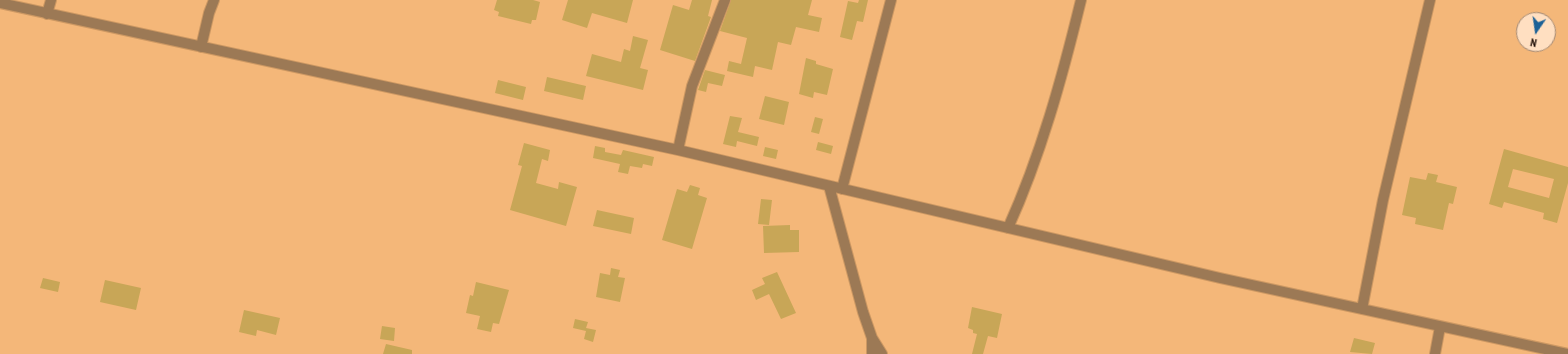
<!DOCTYPE html>
<style>
body{margin:0}
#map{position:relative;width:1568px;height:354px;overflow:hidden;background:#f4b779;font-family:"PT Sans Narrow",sans-serif}
canvas{display:block}
.north{position:absolute;left:1516px;top:12px;width:40px;height:40px;box-sizing:border-box;background:#ffdfc1;border:1px solid #a38974;border-radius:50%;rotate:193deg;font-size:11px;font-weight:700;line-height:16px;text-align:center;color:#180800}
.north::after{content:'';display:block;margin:auto;width:14px;height:18px;background:#1c6196;clip-path:polygon(50% 0,100% 100%,50% 72%,0 100%)}
</style>
<div id="map">
<canvas width="1568" height="354"></canvas>
<div class="north">N</div>
</div>
<script>
const context = document.querySelector('canvas').getContext('2d');
context.lineJoin = 'round';
function paint(path, color) {
  context.fillStyle = color;
  context.fill(path, 'evenodd');
}
function trace(path, color, width, dash) {
  context.strokeStyle = color;
  context.lineWidth = width;
  context.lineCap = dash ? 'butt' : 'round';
  context.setLineDash(dash || []);
  context.stroke(path);
}
const building = new Path2D(`
 M497 0H533L540 2 536 20H532L531 24 498 16 499 12 494 10Z
 M568 0H633L627 23 592 13 587 28 562 20Z
 M692 0H712L708 16 711 17 695 61 660 50 673 5 689 10Z
 M731 0H812L808 15 822 18 819 32 796 27 791 45 778 42 772 70 755 66 753 77 727 71 729 61 741 64 747 38 720 31Z
 M859 0H868L863 22 857 21 852 40 840 37 848 1 858 3Z
 M633 36 648 40 640 68 648 70 643 90 586 76 592 54 621 62 624 49 630 51Z
 M806 58 816 61V64L833 69 827 95 814 92 813 98 799 94Z
 M705 70 725 75 722 86 708 83 706 92 698 90Z
 M547 77 586 86 583 100 544 91Z
 M498 80 526 87 523 100 495 93Z
 M765 96 789 102 784 125 759 119Z
 M730 116 742 118 738 132 759 137 757 146 737 141 736 147 723 144Z
 M815 117 823 119 819 134 811 132Z
 M818 142 833 146 831 154 816 150Z
 M524 143 550 150 548 161 542 159 536 183 558 189 559 182 577 187 566 226 510 210 522 166 518 165Z
 M595 146 605 148V152L621 155 623 150 654 157 652 166 643 164 642 168 630 166 628 174 618 172 620 164 593 158Z
 M765 147 778 150 776 159 763 156Z
 M1504 149 1568 167V183L1557 223 1543 219 1544 213 1504 202 1502 208 1489 204ZM1513 169 1554 179 1549 198 1508 187Z
 M1428 173 1438 175 1436 182 1457 187 1453 204 1449 203 1443 230 1415 224 1416 218 1402 215 1410 177 1426 180Z
 M690 185 700 188 698 195 707 198 692 249 662 240 677 189 687 192Z
 M761 199 772 200 769 225 758 224Z
 M597 210 634 218 631 234 593 226Z
 M790 225V230H799V252L764 253 763 226Z
 M611 268 620 270 618 277 625 278 620 302 596 297 600 273 610 275Z
 M777 272 796 313 781 319 769 294 756 300 752 290 765 284 762 278Z
 M43 278 60 282 58 292 40 288Z
 M105 280 141 288 136 310 100 302Z
 M476 282 509 290 499 324 493 323 491 332 477 329 480 316 466 313 470 295 473 296Z
 M972 307 1002 314 997 338 988 336 983 354H972L977 334 973 333V330L968 328Z
 M244 310 280 318 276 335 257 330 256 336 239 332Z
 M575 319 588 322 586 328 596 330 593 342 584 339 586 331 573 328Z
 M382 326 395 328 394 341 380 339Z
 M1354 338 1375 343 1372 354 1350 352Z
 M386 344 412 350V354H383Z`);
const minor = new Path2D(`
 M0 3 678 150 1220 278 1568 354
 M47 14 51 0
 M201 47 209 13 214 0
 M678 150 692 86 725 0
 M829 186 863 312 872 338 882 354
 M842 189 891 0
 M1008 228C1041 155 1062 78 1081 0
 M1362 309 1383 200 1430 0
 M872 354V338
 M1435 354 1440 327`);
paint(building, '#c8a657');
trace(minor, '#cc9863', 12);
trace(minor, '#9c7955', 10);
</script>
